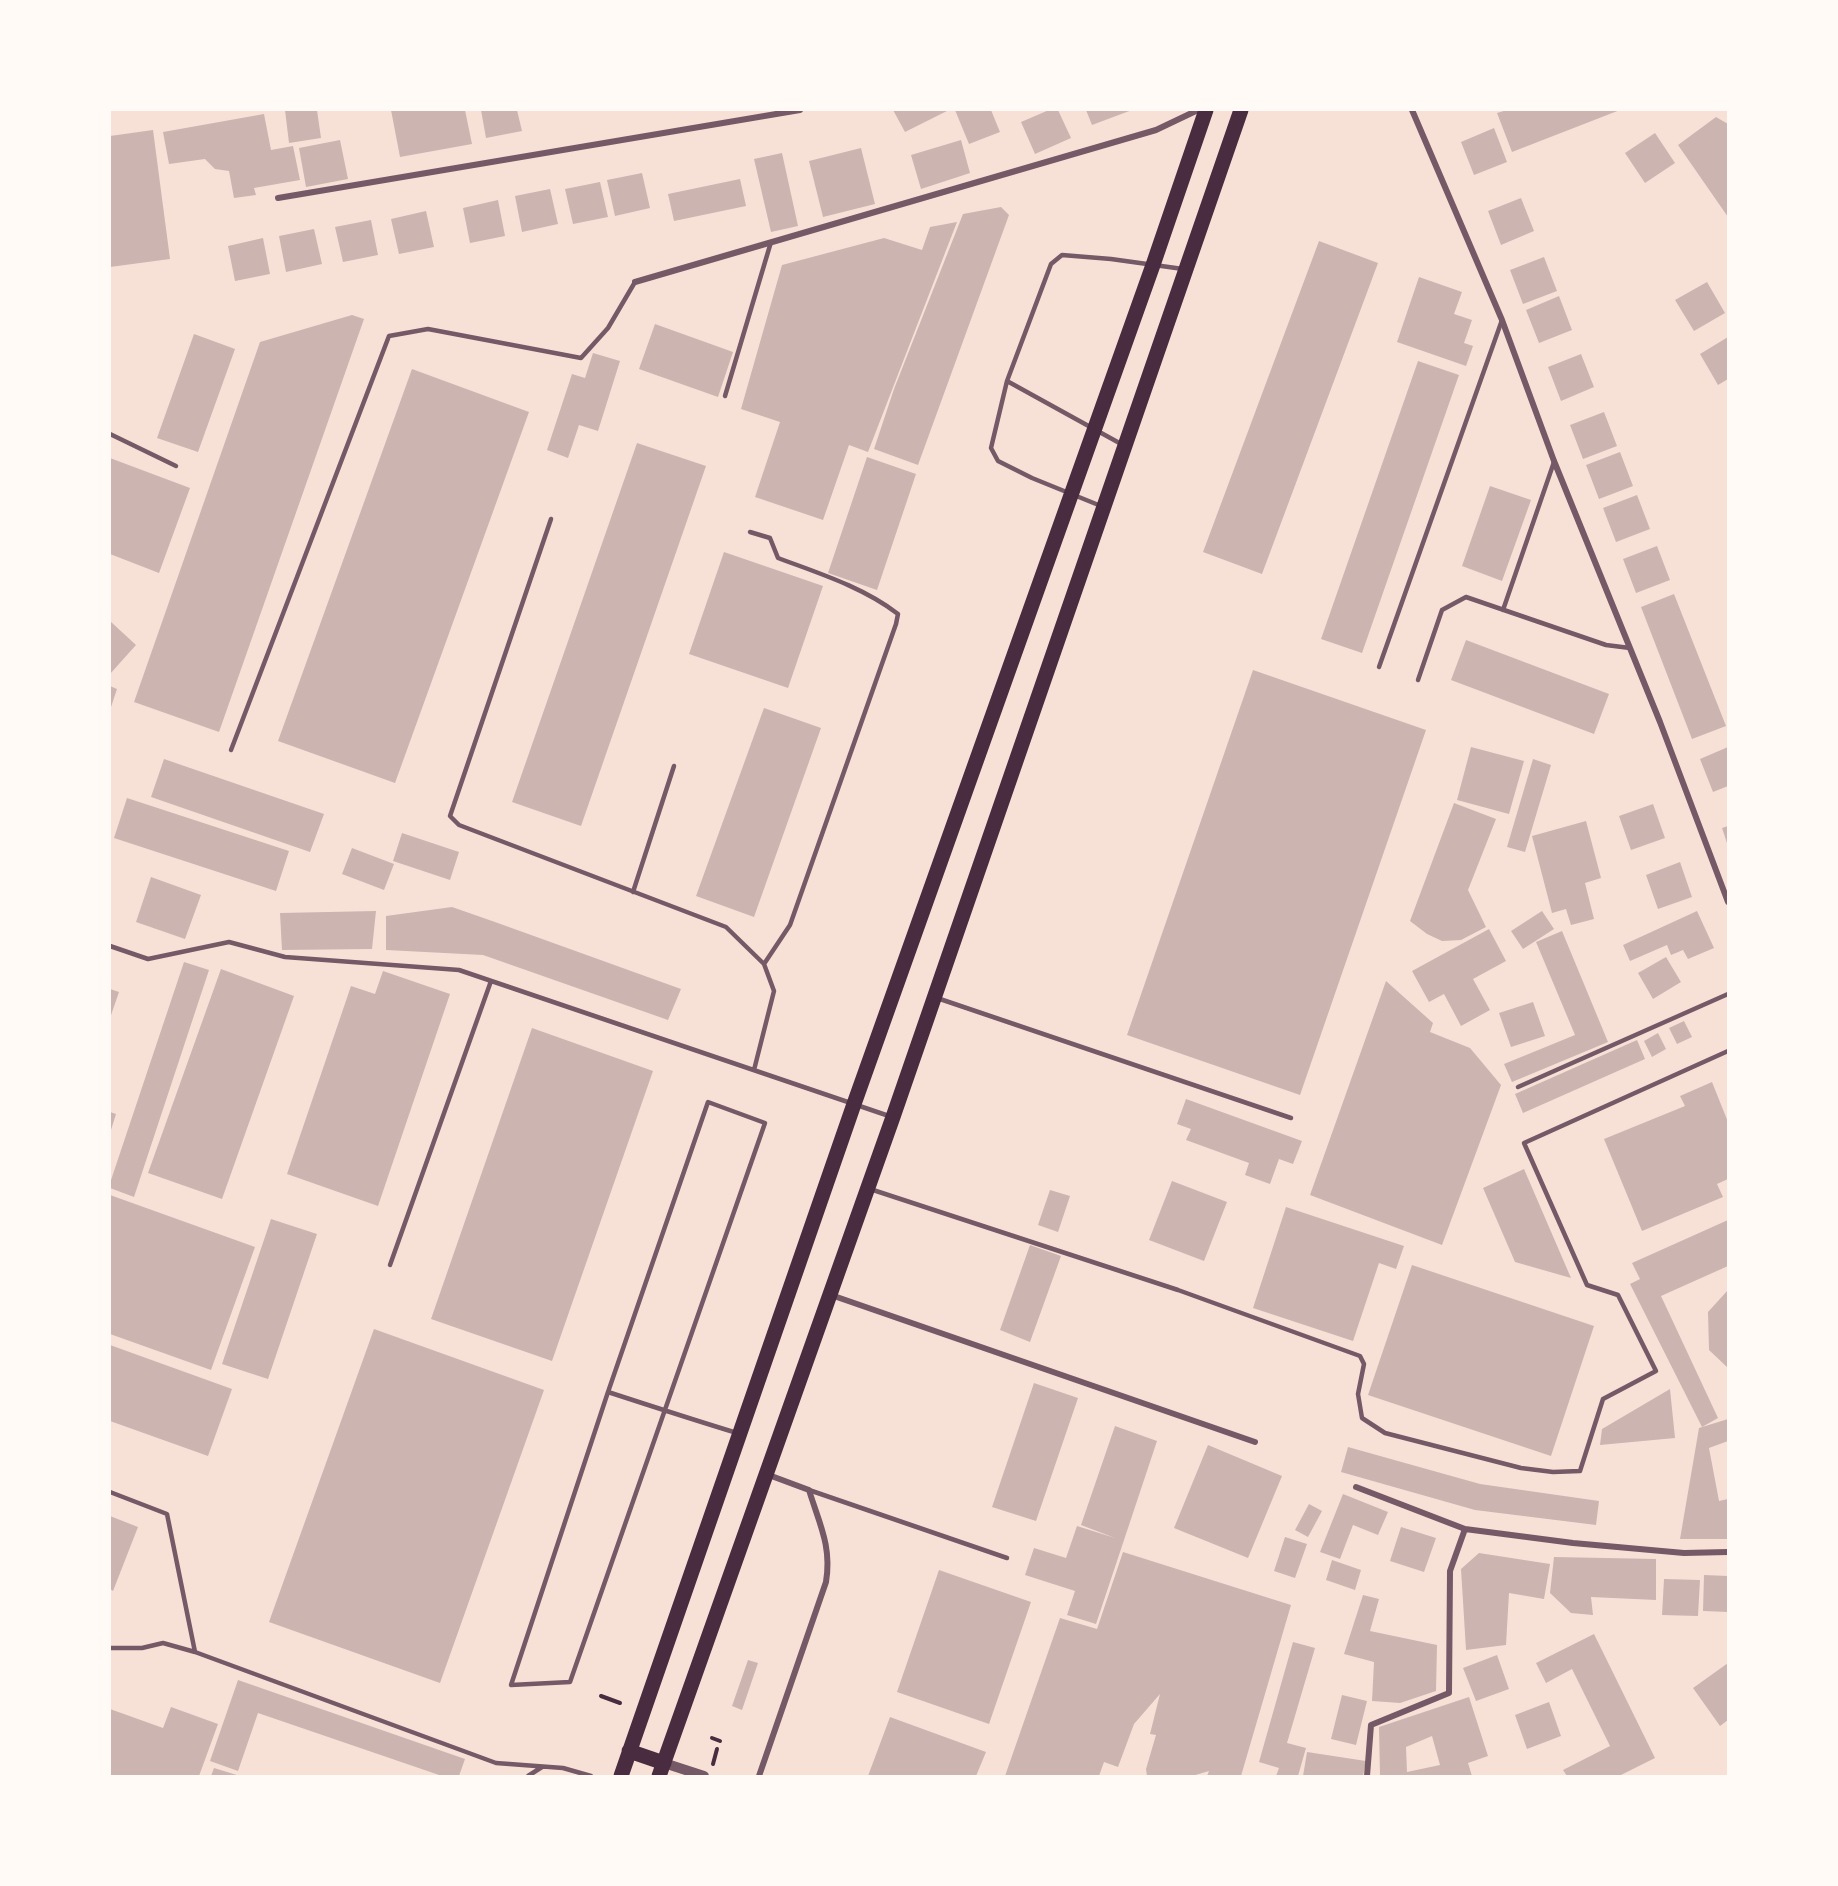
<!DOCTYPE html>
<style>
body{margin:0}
#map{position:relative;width:1838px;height:1886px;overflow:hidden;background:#f7e1d7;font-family:Commissioner,sans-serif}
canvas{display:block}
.frame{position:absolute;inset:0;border:111px solid #fffaf5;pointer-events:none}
</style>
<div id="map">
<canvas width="1838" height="1886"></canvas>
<div class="frame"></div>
</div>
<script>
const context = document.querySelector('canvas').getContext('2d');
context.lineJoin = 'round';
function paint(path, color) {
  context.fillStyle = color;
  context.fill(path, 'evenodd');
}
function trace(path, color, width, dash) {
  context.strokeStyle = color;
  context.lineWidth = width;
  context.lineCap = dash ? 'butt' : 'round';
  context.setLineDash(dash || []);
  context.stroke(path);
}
const building = new Path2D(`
 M285 110H317L321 138 289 143Z
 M391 110H465L472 144 400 157Z
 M481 110H517L522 131 486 138Z
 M893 110H949L905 132Z
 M955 110H991L1000 132 969 144Z
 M1049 110H1058L1071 138 1035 154 1021 122Z
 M1086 110H1132L1092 125Z
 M1507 110H1620L1512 152 1497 113Z
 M264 114 271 150 293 146 300 180 254 188 256 195 234 198 229 171 215 169 205 159 169 164 163 132Z
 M1716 117 1728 124V217L1678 145Z
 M1494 128 1507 162 1474 175 1461 142Z
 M153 130 170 259 110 267V136Z
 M1655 133 1675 163 1645 183 1625 153Z
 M340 140 348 179 306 187 299 148Z
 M961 140 970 173 921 189 911 155Z
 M861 148 875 204 823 217 809 161Z
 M782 153 798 226 771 232 754 159Z
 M642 173 650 208 615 216 607 180Z
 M740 179 746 206 674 221 668 194Z
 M600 182 608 217 573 224 565 189Z
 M550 189 558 224 522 232 515 196Z
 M1521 198 1534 231 1501 245 1488 211Z
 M498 200 505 236 470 243 463 208Z
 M1001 207 1009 215 918 465 874 449 894 389 963 214Z
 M426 211 434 247 399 254 391 219Z
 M371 220 378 255 343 262 335 227Z
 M957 222 868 452 849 445 823 520 755 497 780 422 741 409 782 265 884 238 922 250 930 227Z
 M314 229 322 264 286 272 279 236Z
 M263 238 270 274 235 281 228 246Z
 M1319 241 1378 263 1262 574 1203 552Z
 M1544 257 1557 291 1523 304 1510 270Z
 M1419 277 1462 292 1454 314 1472 320 1464 343 1473 346 1466 366 1397 342Z
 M1707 282 1725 313 1694 331 1675 300Z
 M1559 296 1572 330 1539 343 1526 310Z
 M352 315 364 319 219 732 134 702 260 342Z
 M655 324 733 352 718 397 639 369Z
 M194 334 235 349 198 452 157 438Z
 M1728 337V379L1718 385 1700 354Z
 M593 353 620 361 598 431 579 425 568 458 547 450 572 374 585 378Z
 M1581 354 1594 387 1561 401 1548 367Z
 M1418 361 1459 375 1362 653 1321 639Z
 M412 369 529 412 395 783 278 741Z
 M1604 412 1617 446 1583 459 1570 425Z
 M637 443 706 466 581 826 512 802Z
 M1620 452 1633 486 1599 499 1586 465Z
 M867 457 916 474 877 590 828 573Z
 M110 458 190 488 159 573 110 554Z
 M1490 486 1531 500 1502 581 1462 566Z
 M1637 495 1650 529 1616 542 1603 508Z
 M1657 546 1670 580 1636 593 1623 559Z
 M724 552 823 586 788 688 689 654Z
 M1674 594 1726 726 1692 739 1641 607Z
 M110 621 136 645 110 674Z
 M1466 640 1609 694 1594 734 1451 680Z
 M1253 670 1426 730 1300 1095 1127 1035Z
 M110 686 117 689 110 710Z
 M764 708 821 728 754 917 696 896Z
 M1471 747 1524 761 1509 814 1457 800Z
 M1728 747V786L1713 792 1700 759Z
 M164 759 324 814 310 852 151 797Z
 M1533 759 1551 765 1525 852 1507 847Z
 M127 798 289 851 276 891 114 838Z
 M1454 803 1496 819 1468 890 1486 927 1461 940 1442 941 1427 934 1410 921Z
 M1653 804 1665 838 1631 850 1619 816Z
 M1586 821 1601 878 1585 883 1594 919 1571 925 1566 909 1552 913 1532 836Z
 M1728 826V846L1722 828Z
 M402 833 459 852 450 880 393 861Z
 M352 848 394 864 384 890 342 874Z
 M1680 862 1692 897 1658 909 1646 875Z
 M151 877 201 895 185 939 136 922Z
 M452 907 495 922 681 989 668 1020 483 955 386 950V916Z
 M376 911 372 949 282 950 280 913Z
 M1542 911 1554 929 1523 949 1511 931Z
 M1697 911 1714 948 1688 959 1683 950 1671 955 1667 945 1630 961 1623 945Z
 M1489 929 1506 961 1473 979 1490 1010 1461 1026 1444 994 1429 1002 1412 971Z
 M1562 931 1608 1042 1512 1082 1504 1064 1575 1035 1536 942Z
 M1666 957 1681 982 1653 999 1638 973Z
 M184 962 209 970 134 1197 110 1188V1183Z
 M221 969 294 996 222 1199 148 1173Z
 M383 971 450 994 378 1206 287 1174 351 986 375 994Z
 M1386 981 1433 1023 1430 1032 1470 1048 1501 1085 1442 1245 1310 1195Z
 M110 989 119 992 110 1018Z
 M1533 1002 1545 1036 1511 1047 1499 1013Z
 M1684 1021 1692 1037 1677 1044 1669 1028Z
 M532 1028 653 1071 552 1361 431 1319Z
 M1658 1033 1666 1049 1652 1057 1644 1041Z
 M1637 1040 1645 1059 1523 1113 1515 1094Z
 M1712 1082 1728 1122V1179L1717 1184 1723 1197 1642 1231 1604 1139 1685 1106 1680 1096Z
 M1186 1099 1302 1141 1293 1164 1279 1159 1270 1184 1245 1175 1249 1163 1186 1140 1191 1129 1177 1124Z
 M110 1112 116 1114 110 1133Z
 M1524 1169 1571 1278 1515 1262 1483 1188Z
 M1172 1181 1227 1202 1204 1261 1149 1240Z
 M1050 1190 1070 1196 1058 1232 1038 1225Z
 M110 1195 255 1247 211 1370 110 1334Z
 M1286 1207 1404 1246 1396 1269 1379 1263 1353 1341 1253 1308Z
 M271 1219 317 1234 268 1379 222 1364Z
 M1728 1220V1266L1661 1296 1718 1418 1702 1427 1630 1284 1640 1279 1632 1263Z
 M1030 1245 1061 1256 1030 1342 1000 1330Z
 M1412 1265 1594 1326 1551 1456 1368 1395Z
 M1728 1290V1368L1709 1350 1708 1312Z
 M374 1329 544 1390 440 1683 269 1622Z
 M110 1345 232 1389 208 1456 110 1421Z
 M1034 1383 1078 1398 1036 1521 992 1507Z
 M1670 1389 1675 1438 1600 1445 1602 1429Z
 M1728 1419V1441L1709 1448 1719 1501 1728 1499V1539H1680L1699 1428Z
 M1115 1426 1157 1441 1096 1624 1067 1615 1075 1591 1025 1575 1034 1548 1066 1558 1077 1526 1115 1538 1081 1525Z
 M1208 1445 1282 1476 1248 1558 1174 1528Z
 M1348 1447 1480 1484 1599 1501 1596 1525 1475 1510 1341 1472Z
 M1343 1494 1388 1512 1378 1535 1353 1525 1340 1559 1320 1552Z
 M1309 1504 1322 1511 1308 1537 1295 1530Z
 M110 1516 138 1527 113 1591 110 1589Z
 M1401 1527 1436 1538 1424 1572 1390 1561Z
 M1285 1537 1307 1544 1295 1578 1274 1571Z
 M1123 1552 1291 1605 1241 1776H1207L1209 1771 1192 1776H1147L1146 1769 1156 1735 1150 1734 1160 1694 1134 1724 1118 1767 1104 1762 1099 1776H1005L1060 1618 1097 1629Z
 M1479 1553 1550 1564 1544 1599 1509 1593 1506 1645 1466 1650 1461 1569Z
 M1554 1557 1656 1559V1600L1591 1597 1593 1615 1571 1613 1550 1593Z
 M1332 1560 1361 1570 1355 1590 1326 1580Z
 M939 1570 1031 1602 989 1724 897 1692Z
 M1704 1575 1728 1576V1612L1703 1611Z
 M1664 1579 1700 1580 1698 1616 1662 1615Z
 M1363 1595 1379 1599 1370 1631 1437 1645 1436 1691 1400 1703 1372 1701 1374 1662 1344 1654Z
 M1594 1634 1655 1758 1619 1776H1567L1563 1770 1610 1746 1572 1669 1546 1683 1536 1663Z
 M1293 1642 1315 1648 1287 1743 1306 1748 1298 1776H1276L1279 1768 1259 1762Z
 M1497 1655 1509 1689 1476 1701 1463 1668Z
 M748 1660 758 1663 742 1710 732 1706Z
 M1728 1663V1720L1720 1726 1693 1688Z
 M238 1680 465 1759 459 1776H442L258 1713 238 1771 210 1761Z
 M1342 1695 1367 1701 1356 1745 1331 1739Z
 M1469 1697 1488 1756 1468 1763 1472 1776H1380L1379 1727ZM1432 1736 1440 1765 1407 1772 1406 1747Z
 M1549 1702 1561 1736 1527 1749 1515 1715Z
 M171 1707 218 1724 199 1776H110V1709L163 1728Z
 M890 1717 986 1752 976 1776H868Z
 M1307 1752 1366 1761 1363 1776H1303Z
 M214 1768 240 1776H211Z`);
const path = new Path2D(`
 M601 1696 620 1703
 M712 1738 720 1741
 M713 1764 717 1749`);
const service = new Path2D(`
 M1007 381 1123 445
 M725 396 771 242
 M110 434 176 466
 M1101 506 1032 478 998 461 991 448 1007 381 1051 264 1062 255 1111 259 1183 269
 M551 519 450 816 459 825 726 927 764 964 774 991 754 1070
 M750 532 770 538 778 558C818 573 863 587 898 614L896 624 790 925 764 964
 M1503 610 1554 462
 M1379 667 1502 320
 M1418 680 1442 610 1466 597 1606 645 1630 648
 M231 750 389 336 428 329 581 358 608 328 635 282
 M633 892 674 766
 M110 946 148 959 229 942 285 957 459 970 889 1116
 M937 998 1291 1118
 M1518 1087 1728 994
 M870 1189 1178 1290 1360 1356 1364 1364 1358 1394 1362 1418 1385 1433 1521 1468 1553 1472 1580 1471 1603 1399 1656 1371 1618 1295 1587 1285 1524 1143 1728 1051
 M390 1265 491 981
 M608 1392 511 1685 570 1682 765 1123 708 1102 608 1392C651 1406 694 1420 737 1433
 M809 1490 1007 1558
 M110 1492 167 1514 195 1652 496 1763 563 1768 591 1776
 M110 1648H142L163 1643 195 1652
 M528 1776 542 1767`);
const minor = new Path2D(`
 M1412 110 1502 320 1554 461 1660 722 1728 902
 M278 198 800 110
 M635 282 1156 130 1198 110
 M831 1295 1255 1442
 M1356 1487 1465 1529 1573 1543 1684 1553 1728 1552
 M759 1776 826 1582C832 1546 819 1523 809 1490L766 1474
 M1367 1776 1371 1725 1449 1693 1450 1571 1465 1529`);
const tertiary = new Path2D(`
 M664 1763 704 1776`);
const primary = new Path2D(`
 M629 1751 664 1763
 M621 1776 854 1104 1153 265 1206 110
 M659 1776 893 1117 1241 110`);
paint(building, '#ccb4b1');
trace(path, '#4a2c40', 4);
trace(service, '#755966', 4.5);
trace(minor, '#755966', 6);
trace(tertiary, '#755966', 10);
trace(primary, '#4a2c40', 15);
</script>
